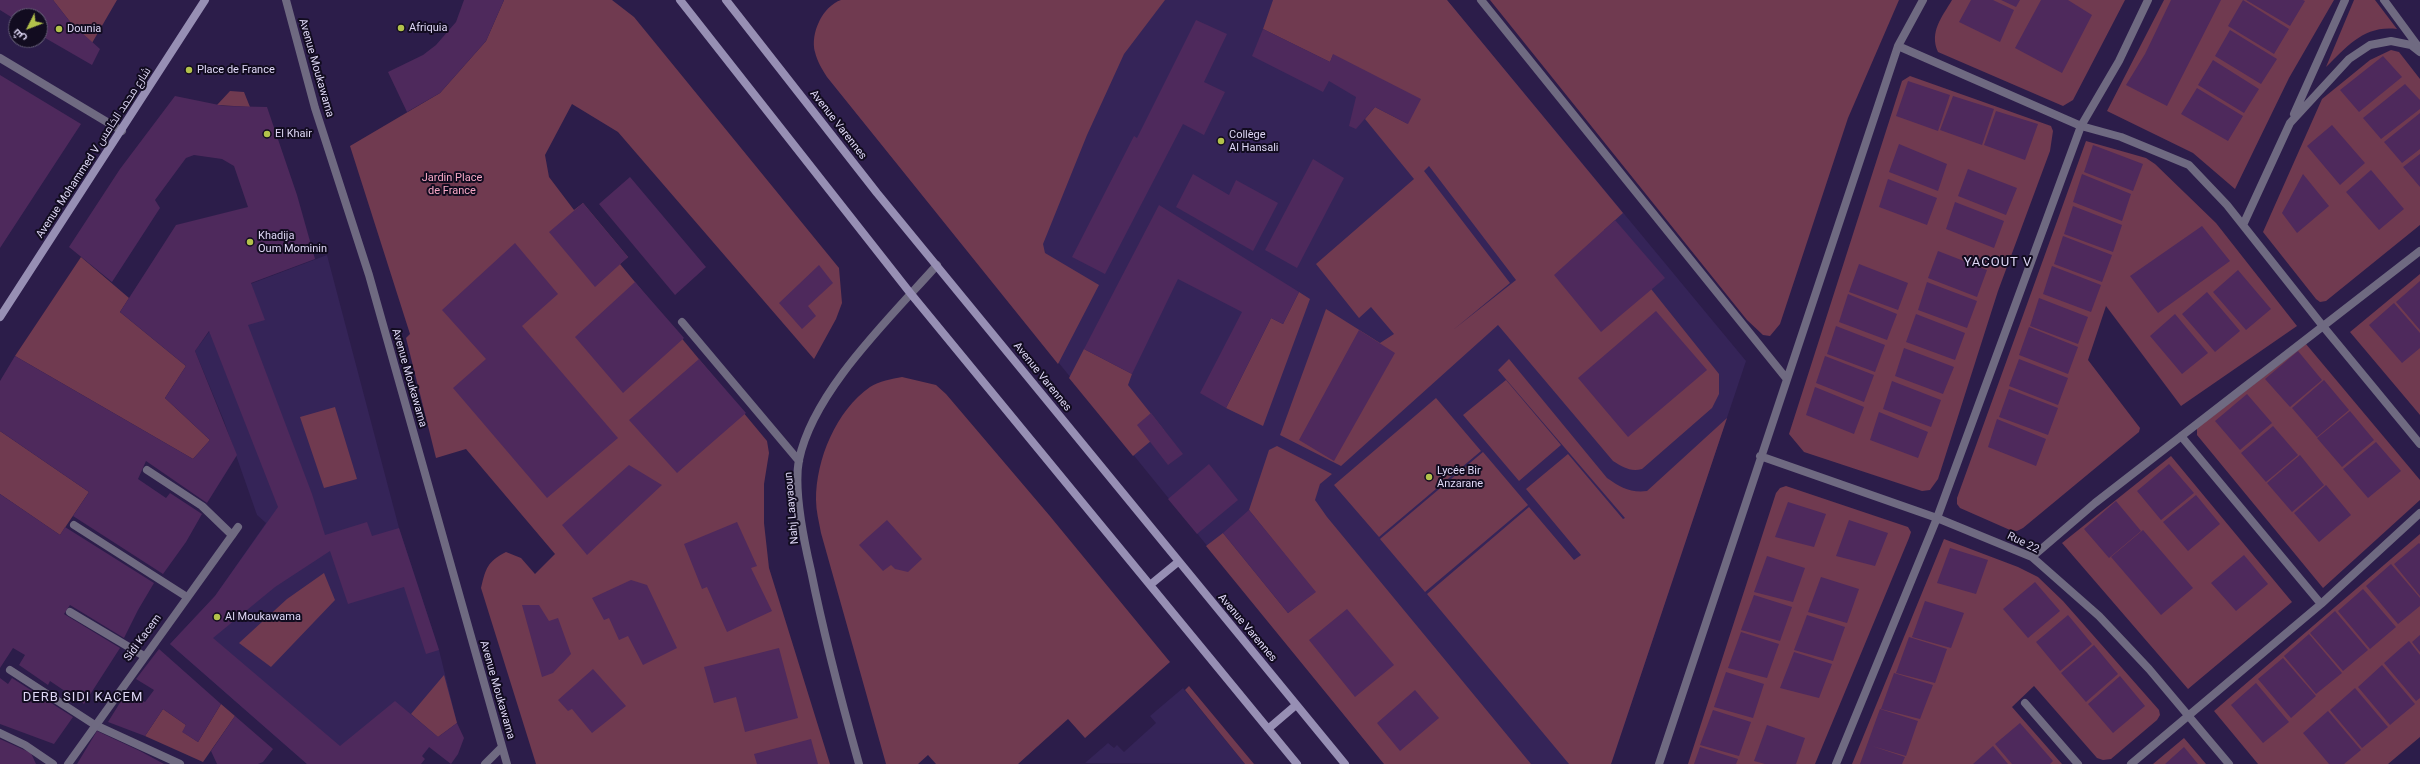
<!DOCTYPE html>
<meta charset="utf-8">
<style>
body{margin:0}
#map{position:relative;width:2420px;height:764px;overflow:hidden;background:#2c1d4a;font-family:Roboto,Cairo,sans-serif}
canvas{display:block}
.north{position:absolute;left:8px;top:8px;width:40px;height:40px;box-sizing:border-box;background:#120c20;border:1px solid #645e76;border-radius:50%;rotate:228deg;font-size:11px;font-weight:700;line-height:16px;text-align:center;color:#dfd8f6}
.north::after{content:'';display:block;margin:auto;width:14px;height:18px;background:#b3c24b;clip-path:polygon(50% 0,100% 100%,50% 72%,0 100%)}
</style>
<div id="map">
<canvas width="2420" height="764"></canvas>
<div class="north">ش</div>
</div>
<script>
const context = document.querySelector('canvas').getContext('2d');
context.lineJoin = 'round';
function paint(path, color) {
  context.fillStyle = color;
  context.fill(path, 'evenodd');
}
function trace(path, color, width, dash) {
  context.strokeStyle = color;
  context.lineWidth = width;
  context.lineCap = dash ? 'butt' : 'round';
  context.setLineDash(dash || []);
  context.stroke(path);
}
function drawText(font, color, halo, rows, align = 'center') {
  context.font = font + ' Roboto,Cairo,sans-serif';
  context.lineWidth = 4;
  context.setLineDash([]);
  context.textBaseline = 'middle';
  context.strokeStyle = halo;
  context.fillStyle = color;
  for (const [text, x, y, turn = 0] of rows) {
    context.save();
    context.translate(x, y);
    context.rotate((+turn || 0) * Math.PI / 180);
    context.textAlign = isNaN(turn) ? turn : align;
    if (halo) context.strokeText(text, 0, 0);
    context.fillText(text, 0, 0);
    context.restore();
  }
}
const built = new Path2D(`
 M841 0H1447L1746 361 1611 764H1384L827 77 814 50 816 32 820 19 827 9Z
 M327 255 399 528 439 650 457 723 438 737 422 756 421 764H307L170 644 215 596 266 523 257 515 224 421 195 351 234 298 237 289Z
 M1183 688 1245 764 1085 763 1108 743 1114 748 1117 745 1124 752 1156 723 1150 716Z`);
const green = new Path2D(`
 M53 0H117L92 43 71 23Z
 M504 0H612L634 17 839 268 842 303 836 319 814 359 618 132 572 104 545 155 549 177 574 210 583 203 628 257 620 264 767 441 769 453 764 484V523L769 568 830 764H536L481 588C486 568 487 562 506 552L521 558 535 574 555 554 466 449 436 458 406 338 410 334 350 146 440 93 486 41Z
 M841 0H1165L1124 54 1087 135 1043 244 1045 253 1099 285 1058 364 827 77C822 69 817 61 815 52 810 33 823 6 841 0Z
 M1273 0H1447L1623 213 1604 230 1719 374V394L1712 408 1642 469C1630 472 1623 467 1613 461L1498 325 1341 466 1280 435 1326 309 1380 343 1394 334 1371 307 1359 318 1316 264 1414 179 1365 119 1375 107 1408 124 1333 55 1330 62 1263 29ZM1429 166 1516 280 1453 330 1510 283 1424 171Z
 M1490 0H1899L1848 118 1780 324 1770 336 1763 335 1747 320Z
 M1952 0H2125L2073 100 2063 106 1938 52C1929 32 1942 17 1952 0Z
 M2164 0H2334L2289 78 2235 189 2193 153 2107 111Z
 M2354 0H2375L2397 29C2364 25 2348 46 2326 67Z
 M2391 50 2399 52 2420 79V225L2326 301 2320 302 2316 299 2263 232 2322 99 2370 60Z
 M1910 76 2051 126 2053 131 2050 151 1998 291 1938 479 1930 490 1922 491 1804 452 1789 434 1902 81Z
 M230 91 244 92 250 107 217 105Z
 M2086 141 2146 158 2155 164 2216 223 2297 326 2181 406 2106 306 2088 360 2140 428 2139 432 2023 528 2017 531 2010 530 1960 508 1957 504V498Z
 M81 257 129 298 120 312 186 366 165 398 210 440 193 459 15 356Z
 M2420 274V415L2350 332Z
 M1299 292 1310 299 1263 426 1226 408 1271 318 1283 324Z
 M2306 344 2420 480V500L2323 588 2197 435V428Z
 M1084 349 1132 374 1128 385 1164 430 1133 456 1069 378Z
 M1509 359 1607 478C1620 487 1630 493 1647 491L1727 418 1611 764H1569L1427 594 1529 507 1574 560 1581 555 1526 489 1568 454 1623 519 1625 518 1498 370Z
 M902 377 936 385 946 394 1049 515 1170 662 1085 738 1068 719 1018 764H936L928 755 918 764H886L821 533C819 522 816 511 816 500 816 459 836 411 870 387 879 381 892 379 902 377Z
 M1506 380 1561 445 1519 481 1463 415Z
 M1436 398 1481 451 1379 537 1334 485Z
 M335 407 357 479 324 488 300 417Z
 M0 431 89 492 60 535 0 494Z
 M1277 446 1332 474 1320 484 1315 500 1327 517 1531 764H1384L1206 546 1223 533 1288 613 1315 592 1249 510 1269 450Z
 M1483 452 1528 505 1425 592 1380 539Z
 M2171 456 2292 602 2188 689 2062 543Z
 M1786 486 1908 527 1911 532 1909 538 1815 764H1688L1776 493 1780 488Z
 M2420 534V737L2388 764H2258L2214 711Z
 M1944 539 2018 567 2038 577 2063 601 2159 710 2160 715 2157 720 2111 759 2103 760 2097 758 2034 686 2012 707 2062 764H1852Z
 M324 573 335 600 271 667 239 643 287 599Z
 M444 675 457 723 438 737 411 714Z
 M1189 686 1254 764H1245L1185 690Z
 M221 704 235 716 203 762 145 736 163 709 186 725 183 732 198 742Z
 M2184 738 2206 764H2153Z`);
const building = new Path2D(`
 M0 0H53L71 23 100 49 92 65 40 35V16H16V20L0 10Z
 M464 0H504L486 41 440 93 407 112 388 72 423 55 436 45 456 22Z
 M1971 0H1993L2014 10 2000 42 1959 22Z
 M2001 0H2020L2016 7Z
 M2041 0H2068L2092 15 2062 73 2015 48Z
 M2171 0H2221L2167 106 2126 85 2145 54Z
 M2243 0 2289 29 2274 54 2228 26Z
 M2246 0H2303L2305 1 2290 26Z
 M1196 20 1227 34 1204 82 1225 92 1204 135 1183 124 1105 274 1072 257 1134 136 1137 138Z
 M1263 29 1330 62 1333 54 1421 99 1408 124 1375 107 1356 129 1349 126 1356 97 1329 81 1323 92 1252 56Z
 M2230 30 2277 59 2261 84 2215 56Z
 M2383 56 2402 77 2359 112 2340 90Z
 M2213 60 2259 89 2244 113 2198 85Z
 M0 75 81 124 0 248Z
 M1908 81 1950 95 1938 131 1896 116Z
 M2405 84 2420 100V109L2381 139 2363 118Z
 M2197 88 2243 116 2228 141 2181 114Z
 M175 96 224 106 267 107 297 195 315 259 251 283 265 320 248 325 312 494 325 535 367 522 372 536 399 528 439 650 426 654 404 587 348 604 330 551 275 587 213 638 340 746 395 701 438 737 457 723 464 738 458 754 451 764 429 747 422 756 425 759 421 764H307L170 644 215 596 278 507 209 331 195 351 237 455 207 503 146 461 138 479 166 498 170 493 202 514 186 542 163 574 73 516 89 492 0 431V381L15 356 193 459 210 440 165 398 186 366 120 312 176 225 248 207 234 166 222 159 194 155 186 158 155 200 160 208 112 282 69 247 120 169Z
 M1953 96 1994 109 1982 145 1940 130Z
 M1996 111 2038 124 2025 160 1984 145Z
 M2420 113V149L2402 163 2384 142Z
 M2332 125 2365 163 2340 185 2307 146Z
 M1899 144 1947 164 1938 191 1889 172Z
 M2093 145 2143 164 2133 191 2084 172Z
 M2420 154V187L2403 167Z
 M1313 159 1344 178 1297 268 1265 250Z
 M1968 169 2017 188 2006 215 1958 196Z
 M2371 170 2404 209 2379 230 2346 192Z
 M1193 174 1229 195 1236 180 1278 203 1253 251 1176 207Z
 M2082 174 2131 194 2122 221 2073 202Z
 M2303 174 2329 206 2297 233 2282 213Z
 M630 177 706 267 675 295 599 204Z
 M1888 179 1937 198 1927 225 1879 207Z
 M1955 202 2004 221 1994 248 1946 229Z
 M583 203 628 257 595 287 549 232Z
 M1159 205 1299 292 1283 324 1271 318 1226 408 1200 393 1242 312 1178 279 1132 374 1084 349Z
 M2073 206 2122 225 2113 252 2064 234Z
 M1615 220 1665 278 1601 332 1554 275Z
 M2202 226 2230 261 2158 313 2130 276Z
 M2063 236 2112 255 2102 282 2054 264Z
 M515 243 558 294 522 326 618 438 547 498 453 388 486 359 442 310Z
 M1938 251 1987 270 1977 297 1928 278Z
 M1859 264 1908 283 1898 310 1849 292Z
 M819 265 833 283 808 306 816 316 802 329 779 303Z
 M2052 266 2101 285 2091 312 2043 294Z
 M2238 270 2271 309 2246 330 2213 292Z
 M2420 281V330L2396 302Z
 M635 282 684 338 623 393 575 337Z
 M1927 282 1977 301 1967 328 1918 310Z
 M2207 292 2240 331 2215 352 2182 314Z
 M1848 294 1897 314 1887 340 1839 322Z
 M2039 298 2088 317 2078 344 2030 326Z
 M2394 303 2420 333V348L2402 363 2369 325Z
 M1656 311 1707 370 1628 437 1578 378Z
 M1916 314 1965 333 1955 360 1906 342Z
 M2175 314 2208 353 2182 374 2150 336Z
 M1836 326 1885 345 1875 372 1827 354Z
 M2029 327 2078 347 2068 374 2019 355Z
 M1359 330 1395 353 1334 461 1299 440Z
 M1904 348 1954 367 1943 394 1895 376Z
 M2298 351 2322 380 2290 407 2265 379Z
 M1825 356 1874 375 1864 402 1816 383Z
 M699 359 746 413 677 473 629 420Z
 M2019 359 2068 378 2058 405 2009 386Z
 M2324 380 2349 410 2317 437 2292 408Z
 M1892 381 1941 400 1931 427 1883 409Z
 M1815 387 1864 407 1854 434 1806 415Z
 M2009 389 2058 408 2048 435 1999 417Z
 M2247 394 2272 423 2240 450 2215 421Z
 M2350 411 2374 440 2342 467 2317 438Z
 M1879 412 1928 432 1918 458 1870 440Z
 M1151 413 1183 454 1168 465 1137 425Z
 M1997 419 2046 439 2036 466 1988 447Z
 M2273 426 2298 455 2266 482 2241 453Z
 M2376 442 2401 471 2368 498 2343 469Z
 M2300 455 2324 485 2292 512 2267 483Z
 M1209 464 1238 500 1197 534 1168 499Z
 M2169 464 2194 493 2161 520 2137 491Z
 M629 465 662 485 587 555 562 525Z
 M2326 485 2351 515 2319 542 2294 513Z
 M0 494 60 535 65 527 154 583 138 610 124 638 70 605 64 614 120 648 84 704 50 681 48 685 19 665 25 655 13 648 0 668Z
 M2196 495 2220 524 2188 551 2163 522Z
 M2116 501 2141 531 2109 558 2084 529Z
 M1788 502 1826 514 1814 547 1775 537Z
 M1249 510 1316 592 1288 613 1223 533Z
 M887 520 922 559 908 572 895 569 891 565 883 571 859 545Z
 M1849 520 1888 533 1875 566 1836 556Z
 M737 522 757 566 751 568 772 611 727 632 707 587 702 589 684 544Z
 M2143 530 2193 588 2161 615 2111 557Z
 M2419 543 2420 544V596L2394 564Z
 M1950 548 1988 560 1976 594 1937 583Z
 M2244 555 2268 584 2236 611 2211 583Z
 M1767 556 1805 568 1793 602 1754 592Z
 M2391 564 2420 598V606L2398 624 2366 586Z
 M1821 577 1859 589 1847 623 1808 612Z
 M631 580 647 585 677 648 643 665 628 636 619 640 609 618 604 620 592 598Z
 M2035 582 2060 611 2028 638 2003 609Z
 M2363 589 2396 627 2370 649 2338 611Z
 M1754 595 1792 607 1780 641 1741 630Z
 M1925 601 1964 613 1951 648 1912 637Z
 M522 605H539L549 621 558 618 571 654 553 673 542 677Z
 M1347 609 1394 665 1355 697 1309 640Z
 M2335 611 2368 650 2343 671 2310 633Z
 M1807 615 1845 627 1833 661 1794 650Z
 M2068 615 2092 644 2060 671 2036 642Z
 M1741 632 1779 644 1767 678 1728 668Z
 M2309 634 2342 673 2316 694 2284 656Z
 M2420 635V652L2412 642Z
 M1909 637 1947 649 1935 683 1896 673Z
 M2409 641 2420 655V698L2416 701 2384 663Z
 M2094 645 2118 674 2086 702 2061 673Z
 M779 648 798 718 745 732 736 697 714 703 704 667Z
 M159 649 221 704 198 742 182 732 186 725 163 709 145 736 108 722 126 693 145 702 154 690 136 679Z
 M1794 652 1832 664 1819 698 1780 688Z
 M2283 658 2316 696 2291 718 2258 679Z
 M2382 665 2415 704 2390 725 2358 687Z
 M593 669 626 706 592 733 572 709 568 711 558 700Z
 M1726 672 1764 684 1753 718 1714 707Z
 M1894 673 1933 685 1920 719 1881 709Z
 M2120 676 2145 706 2113 733 2088 704Z
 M0 678 8 684 12 678 73 717 54 744 0 724Z
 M2256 683 2289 722 2263 743 2231 705Z
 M2355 688 2388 727 2362 748 2330 710Z
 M1415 690 1439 718 1400 751 1377 723Z
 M1880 709 1918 721 1906 756 1872 746 1905 757 1902 764H1860Z
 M1713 710 1751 722 1739 756 1700 745Z
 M2328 711 2361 750 2344 764H2329L2303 733Z
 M235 716 273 749 263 762 258 764H217L211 751Z
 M2020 723 2053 761 2050 764H2012L1995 744Z
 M1767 725 1805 738 1796 764H1765L1754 761Z
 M97 731 140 751 164 764H77Z
 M0 739 31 753 36 764H0Z
 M811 739 818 764H757L754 754Z
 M1993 746 2008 764H1973Z
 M1700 747 1738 759 1736 764H1694Z
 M2184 747 2198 764H2165Z`);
const lane = new Path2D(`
 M147 470 202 506 232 535
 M74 525 187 597
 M70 612 144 656
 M10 670 95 725 180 764
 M0 733 25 745 53 764`);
const street = new Path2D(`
 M286 0 315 108 369 275 507 764
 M1481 0 1786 378
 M2384 0 2420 49
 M1898 46 2081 126 2121 137 2189 165 2227 205 2322 325 2420 444
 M0 58 122 131
 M2294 114 2345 0
 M2243 225 2290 123 2349 59 2370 45 2391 41 2411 45 2420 52
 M682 322 799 461
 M2181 436 2321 604
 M1760 456 1937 518 2032 557 2099 616 2149 669 2229 764
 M2032 557 2095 503 2420 251
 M2025 703 2078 764
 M68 764 238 527
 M485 764 502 747
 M859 764C841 700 824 636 811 571 804 541 793 491 799 460 813 391 891 317 937 265
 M1659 764 1898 46 1923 0
 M1836 764 1937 518 2081 126 2119 61 2148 0
 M2131 764 2321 604 2420 513`);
const secondary = new Path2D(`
 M680 0 911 294 1297 764
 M726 0 877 193 1345 764
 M0 317 205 0
 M1150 585 1178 562
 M1268 729 1296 705`);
const markers = [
 [401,28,4,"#b3c24b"],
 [59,29,4,"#b3c24b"],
 [189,70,4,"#b3c24b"],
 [267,134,4,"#b3c24b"],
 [1221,141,4,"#b3c24b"],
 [250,242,4,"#b3c24b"],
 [1429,477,4,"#b3c24b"],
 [217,617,4,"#b3c24b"]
];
const poiNames = [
 ["Afriquia",409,28],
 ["Dounia",67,29],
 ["Place de France",197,70],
 ["El Khair",275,134],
 ["Collège",1229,135],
 ["Al Hansali",1229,148],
 ["Khadija",258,236],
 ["Oum Mominin",258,249],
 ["Lycée Bir",1437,471],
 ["Anzarane",1437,484],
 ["Al Moukawama",225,617]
];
const streetNames = [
 ["Avenue Moukawama",316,68,74],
 ["Avenue Varennes",838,125,52],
 ["Avenue Mohammed V شارع محمد الخامس",94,153,-57],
 ["Avenue Varennes",1042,377,51],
 ["Avenue Moukawama",409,378,74],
 ["Nahj Laayaoun",792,508,-95],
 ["Rue 22",2023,543,26],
 ["Avenue Varennes",1247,628,50],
 ["Sidi Kacem",143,638,-54],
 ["Avenue Moukawama",497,690,74]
];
const parkNames = [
 ["Jardin Place",452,178],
 ["de France",452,191]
];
const quarterNames = [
 ["YACOUT V",1998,263],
 ["DERB SIDI KACEM",83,698]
];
paint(built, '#352458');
paint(green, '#703a50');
paint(building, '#4e295c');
trace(lane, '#6f6a81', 8);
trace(street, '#6f6a81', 8);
trace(secondary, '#978fb4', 8);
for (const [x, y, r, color] of markers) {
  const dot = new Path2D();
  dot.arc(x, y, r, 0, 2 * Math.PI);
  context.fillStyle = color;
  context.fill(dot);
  trace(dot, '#120c20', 1.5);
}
drawText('11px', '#dfd8f6', '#120c20', poiNames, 'left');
drawText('11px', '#dfd8f6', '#120c20', streetNames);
drawText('11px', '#f7a8c5', '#120c20', parkNames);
context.letterSpacing = '1px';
drawText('13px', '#dfd8f6', '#120c20', quarterNames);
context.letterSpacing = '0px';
</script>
